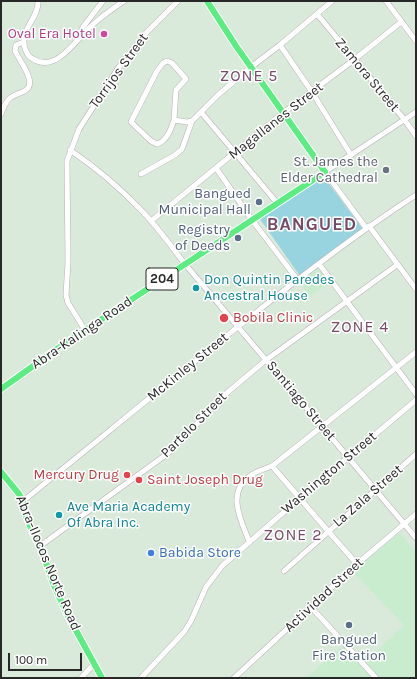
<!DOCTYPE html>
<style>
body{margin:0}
#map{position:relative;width:417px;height:679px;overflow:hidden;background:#d9eada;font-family:Karla,sans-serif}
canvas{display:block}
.frame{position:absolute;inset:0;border:2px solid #282828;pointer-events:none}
.scale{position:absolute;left:8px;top:653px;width:74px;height:18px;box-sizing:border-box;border:2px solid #282828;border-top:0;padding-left:5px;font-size:12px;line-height:14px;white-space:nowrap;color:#282828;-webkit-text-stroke:3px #fff;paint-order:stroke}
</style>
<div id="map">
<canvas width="417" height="679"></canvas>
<div class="frame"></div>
<div class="scale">100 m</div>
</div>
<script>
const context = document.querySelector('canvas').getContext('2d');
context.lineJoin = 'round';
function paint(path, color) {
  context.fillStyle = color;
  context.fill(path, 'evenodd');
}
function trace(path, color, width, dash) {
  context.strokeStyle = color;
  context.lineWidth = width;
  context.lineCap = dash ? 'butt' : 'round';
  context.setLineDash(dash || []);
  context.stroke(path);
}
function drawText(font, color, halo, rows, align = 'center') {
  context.font = font + ' Karla,sans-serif';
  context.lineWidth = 3;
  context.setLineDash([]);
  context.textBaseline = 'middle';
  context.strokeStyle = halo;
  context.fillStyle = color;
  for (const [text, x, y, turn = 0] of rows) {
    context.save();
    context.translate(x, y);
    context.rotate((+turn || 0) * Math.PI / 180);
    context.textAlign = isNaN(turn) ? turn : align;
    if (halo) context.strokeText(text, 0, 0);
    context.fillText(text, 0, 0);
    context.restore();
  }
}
const education = new Path2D(`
 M320 267 330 282 310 296 299 282Z
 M400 533 416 552V678H378L364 663 404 625 352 571Z
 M343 645 371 678H306Z`);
const green = new Path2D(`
 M324 177 362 228 300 276 260 219Z`);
const minor = new Path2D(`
 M38 1C39 17 22 28 24 44 25 50 27 56 33 59 56 73 75 41 90 27 100 18 112 9 124 1
 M386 1 416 41
 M317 14 404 119 416 136
 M79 36 83 27 103 1
 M280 45 312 92 351 155
 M201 112 278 204
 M1 114C3 109 5 102 10 98 19 91 35 93 28 75 25 67 19 59 15 51L16 45 24 42
 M174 120 176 90 186 79 172 63 167 61 163 63 157 71 131 122 151 141 157 144C167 141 171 129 174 120L187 122 192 121
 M70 150C95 167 119 187 140 209 157 226 171 246 185 264L416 538
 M216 168 252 220 297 279
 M141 174 175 155 182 149 192 121 218 95 251 67 280 45 332 1
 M151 221 283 113 355 59 401 22
 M369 226 416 289
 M366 228 325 172 416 112
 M319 264 416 394
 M85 330 68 303 66 295 68 262 67 161 79 129 119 67 147 32 178 1
 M272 466 328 531 357 564
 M23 501C95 443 166 384 239 326 296 280 354 235 416 195
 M249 541C241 521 226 492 250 476 256 471 265 469 272 466L416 352
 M40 546 167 454 207 414 222 397 266 360 397 265
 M284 571 416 454
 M311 607 376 678
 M81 678 94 664
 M141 678 184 632 191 621 206 587 222 566 300 498 416 400
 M234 678 357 564 416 514`);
const major = new Path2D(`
 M1 389 64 344 325 172 236 46 207 1
 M1 472 19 494 23 501 26 516 33 533 40 546 53 583 67 614 102 678`);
const markers = [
 [104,34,4,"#d1479c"],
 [386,170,4,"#6b7280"],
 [259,202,4,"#5c6f8a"],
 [238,238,4,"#5c6f8a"],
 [196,288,4,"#0f9aa8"],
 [224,318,5,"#e0444e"],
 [127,475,4,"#e0444e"],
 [139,480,4,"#e0444e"],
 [59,515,4,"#0f9aa8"],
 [151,553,4,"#3f7fe0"],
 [349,625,4,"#5c6f8a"]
];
const shields = [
 [162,279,32]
];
const shieldNames = [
 ["204",162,279]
];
const hotelNames = [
 ["Oval Era Hotel",96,34]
];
const streetNames = [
 ["Torrijos Street",119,71,-54],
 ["Zamora Street",367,75,50],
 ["Magallanes Street",276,121,-38],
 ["Abra-Kalinga Road",82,333,-34],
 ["McKinley Street",188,367,-39],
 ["Santiago Street",301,401,50],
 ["Partelo Street",194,425,-45],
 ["Washington Street",329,473,-40],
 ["La Zala Street",368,496,-41],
 ["Abra-Ilocos Norte Road",48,563,67],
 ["Actividad Street",324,595,-43]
];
const worshipNames = [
 ["St. James the",378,162],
 ["Elder Cathedral",378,178]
];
const serviceNames = [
 ["Bangued",251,194],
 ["Municipal Hall",251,210],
 ["Registry",230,230],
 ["of Deeds",230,246],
 ["Bangued",349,640,"center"],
 ["Fire Station",349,656,"center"]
];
const cultureNames = [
 ["Don Quintin Paredes",204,280],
 ["Ancestral House",204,296],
 ["Ave Maria Academy",67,507],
 ["Of Abra Inc.",67,523]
];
const healthNames = [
 ["Bobila Clinic",233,318],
 ["Mercury Drug",119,475,"right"],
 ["Saint Joseph Drug",147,480]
];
const shopNames = [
 ["Babida Store",159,553]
];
const quarterNames = [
 ["ZONE 5",249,76],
 ["ZONE 4",360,327],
 ["ZONE 2",293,535]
];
const districtNames = [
 ["BANGUED",312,225]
];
paint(education, '#c9eccf');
paint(green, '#97d4e0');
trace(minor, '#bcaeb7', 6);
trace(major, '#fff', 8);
trace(minor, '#fff', 5);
trace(major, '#5cec82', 6);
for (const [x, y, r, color] of markers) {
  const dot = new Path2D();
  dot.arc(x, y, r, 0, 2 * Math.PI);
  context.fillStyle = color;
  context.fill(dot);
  trace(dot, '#fff', 1.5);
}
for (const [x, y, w] of shields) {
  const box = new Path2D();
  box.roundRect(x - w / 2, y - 11, w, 22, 3);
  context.fillStyle = '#fff';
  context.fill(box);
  trace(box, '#282828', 1);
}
drawText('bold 13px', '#282828', null, shieldNames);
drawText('14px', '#b23c85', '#fff', hotelNames, 'right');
drawText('14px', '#282828', '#fff', streetNames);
drawText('14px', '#5b616d', '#fff', worshipNames, 'right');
drawText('14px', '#4e5e75', '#fff', serviceNames, 'right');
drawText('14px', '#0d838f', '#fff', cultureNames, 'left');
drawText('14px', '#be3a42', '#fff', healthNames, 'left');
drawText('14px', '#366cbe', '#fff', shopNames, 'left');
context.letterSpacing = '1px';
drawText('16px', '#764a68', '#fff', quarterNames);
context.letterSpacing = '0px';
context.letterSpacing = '1px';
drawText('bold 18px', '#764a68', '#fff', districtNames);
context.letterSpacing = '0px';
</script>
